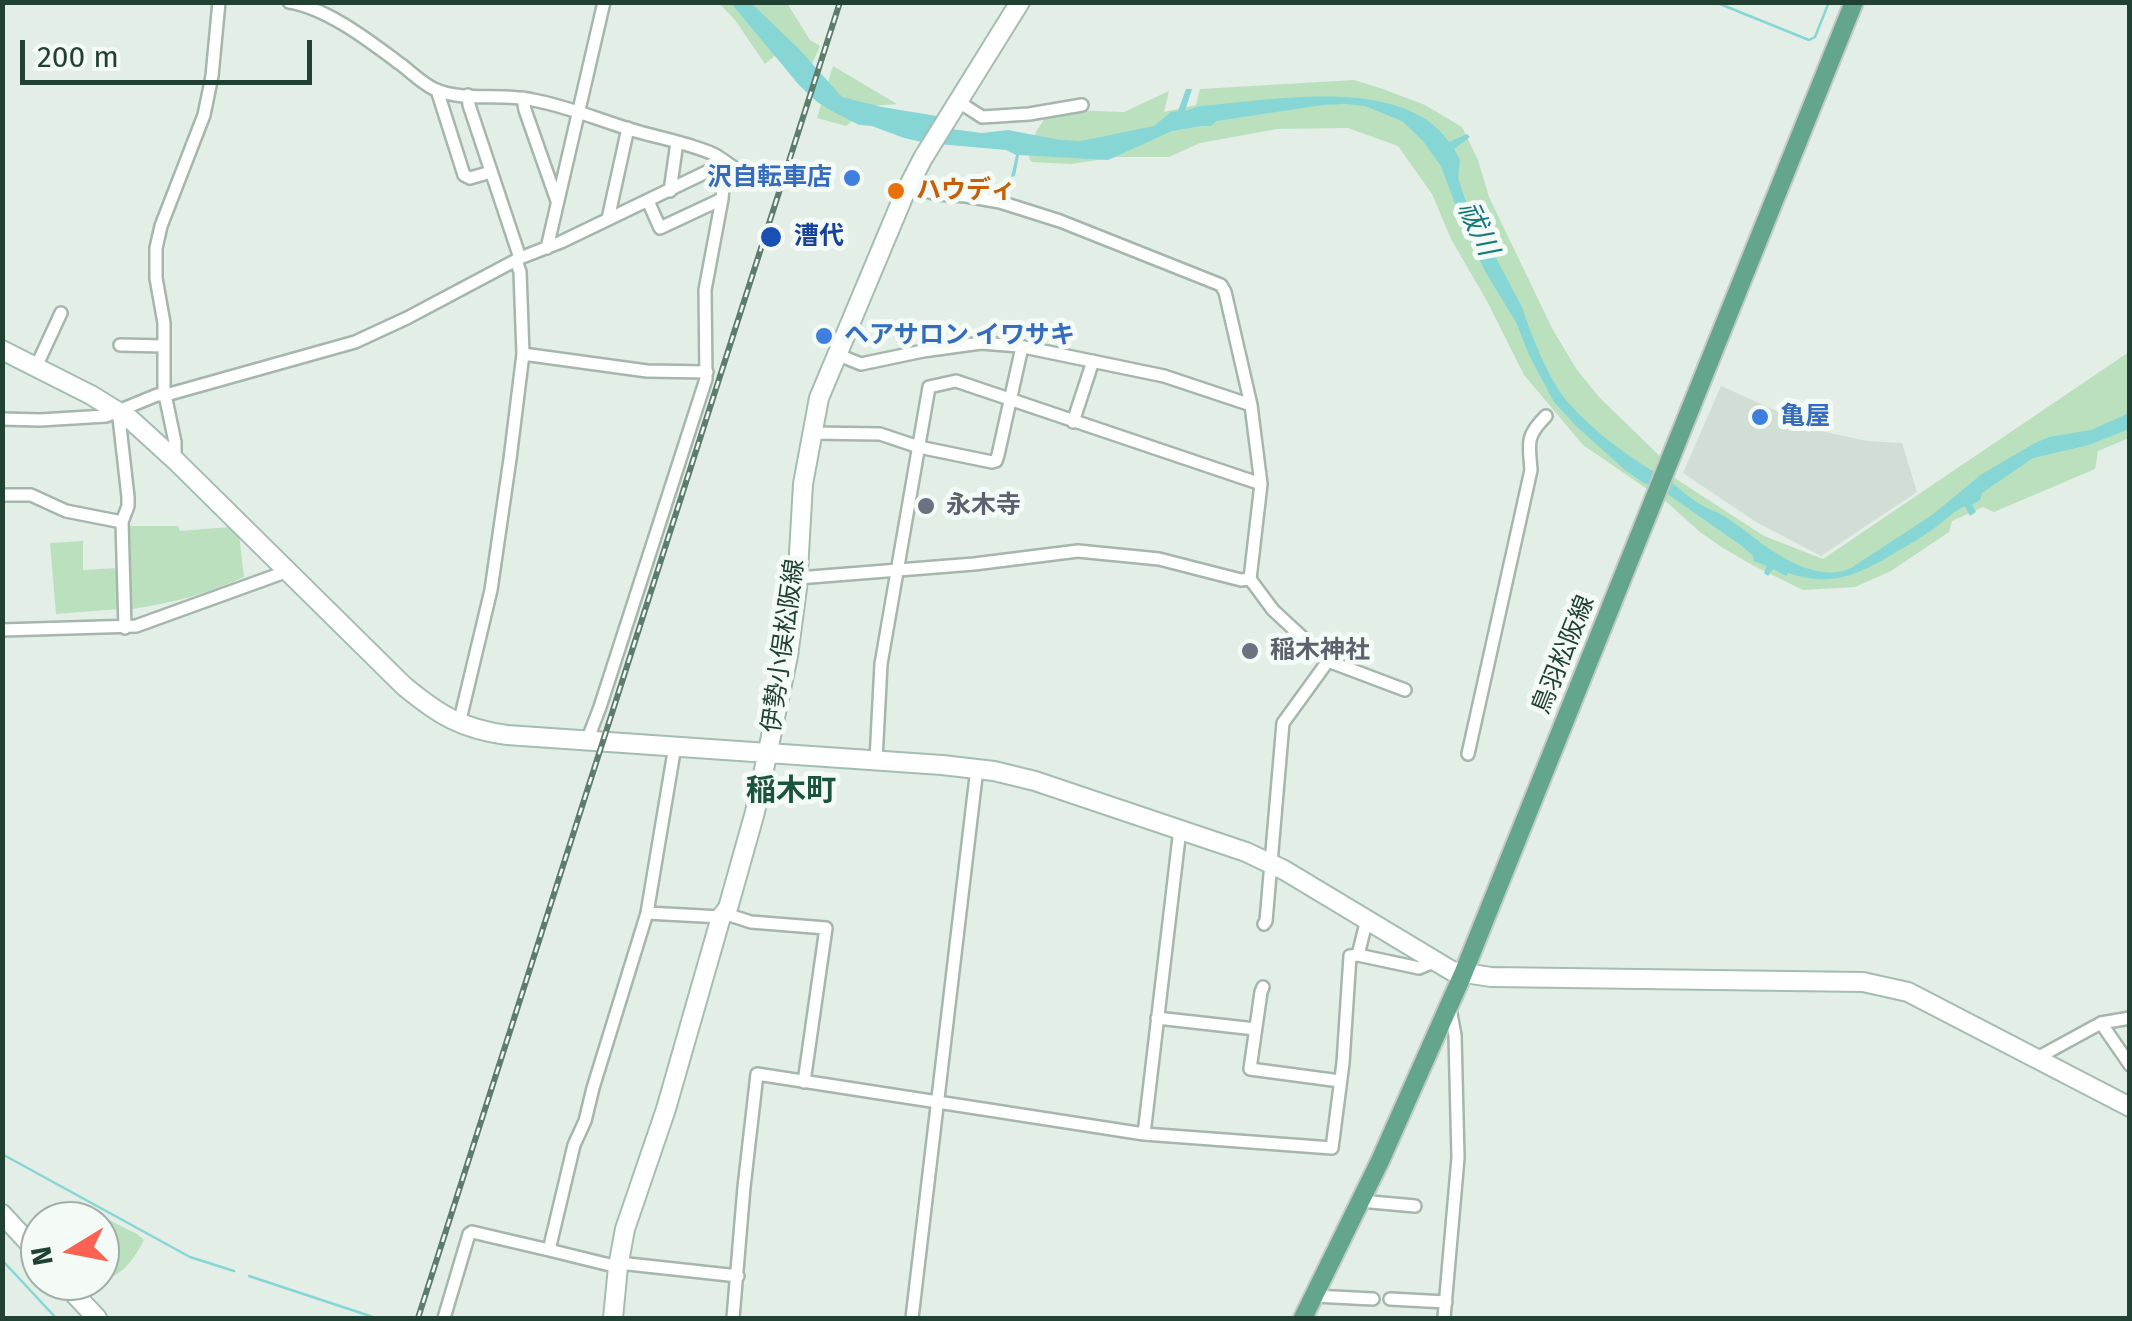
<!DOCTYPE html>
<meta charset="utf-8">
<style>
body{margin:0}
#map{position:relative;width:2132px;height:1321px;overflow:hidden;background:#e3eee7;font-family:"Fira Sans",sans-serif}
canvas{display:block}
.frame{position:absolute;inset:0;border:5px solid #214133;pointer-events:none}
.north{position:absolute;left:20px;top:1201px;width:100px;height:100px;box-sizing:border-box;background:#f4faf6;border:2px solid #a0b0a8;border-radius:50%;rotate:260deg;font-size:28px;font-weight:700;line-height:40px;text-align:center;color:#214133}
.north::after{content:'';display:block;margin:auto;width:35px;height:45px;background:#fb6253;clip-path:polygon(50% 0,100% 100%,50% 72%,0 100%)}
.scale{position:absolute;left:20px;top:40px;width:292px;height:45px;box-sizing:border-box;border:5px solid #214133;border-top:0;padding-left:12px;font-size:30px;line-height:35px;white-space:nowrap;color:#214133;-webkit-text-stroke:8px #f4faf6;paint-order:stroke}
</style>
<div id="map">
<canvas width="2132" height="1321"></canvas>
<div class="frame"></div>
<div class="north">N</div>
<div class="scale">200 m</div>
</div>
<script>
const context = document.querySelector('canvas').getContext('2d');
context.lineJoin = 'round';
function paint(path, color) {
  context.fillStyle = color;
  context.fill(path, 'evenodd');
}
function trace(path, color, width, dash) {
  context.strokeStyle = color;
  context.lineWidth = width;
  context.lineCap = dash ? 'butt' : 'round';
  context.setLineDash(dash || []);
  context.stroke(path);
}
function drawText(font, color, halo, rows, align = 'center') {
  context.font = font + ' "Fira Sans","Noto Sans JP",sans-serif';
  context.lineWidth = 10;
  context.setLineDash([]);
  context.textBaseline = 'middle';
  context.strokeStyle = halo;
  context.fillStyle = color;
  for (const [text, x, y, turn = 0] of rows) {
    context.save();
    context.translate(x, y);
    context.rotate((+turn || 0) * Math.PI / 180);
    context.textAlign = isNaN(turn) ? turn : align;
    if (halo) context.strokeText(text, 0, 0);
    context.fillText(text, 0, 0);
    context.restore();
  }
}
const built = new Path2D(`
 M1721 386 1821 431 1867 441 1902 443 1917 492 1821 556 1756 522 1683 473Z`);
const green = new Path2D(`
 M719 3H787L810 40 820 46 811 66 791 42 765 64 735 20Z
 M833 66 897 104 872 106 846 126 817 118Z
 M1354 80 1383 89 1425 105 1462 127 1478 160 1489 197 1553 330 1577 370 1600 398 1662 458 1650 491 1583 445 1524 375 1487 301 1451 239 1432 194 1398 146 1348 128 1277 129 1200 143 1169 157H1117L1071 164 1032 162 1029 158 1036 132 1045 118 1071 110 1124 112 1169 91 1164 112 1196 105 1200 89Z
 M2129 352V438L2098 451 2095 469 1994 512 1983 507 1952 521 1949 532 1891 571 1855 587 1803 590 1754 566 1723 548 1700 532 1662 498 1670 475 1764 536 1823 559Z
 M127 526H178L180 531 230 527 239 534 244 577C206 594 173 603 132 609Z
 M83 541V570L118 568 119 609 56 614 50 543Z
 M87 1209 137 1234 144 1240C130 1266 122 1275 94 1284L91 1281H100V1221H81L79 1214Z`);
const water = new Path2D(`
 M731 3H751L799 49 842 97 882 107 943 117 951 129 982 133 1008 130 1060 140 1081 141 1154 126 1171 112 1178 111 1186 89H1192L1185 111 1199 106C1269 101 1402 74 1449 142L1467 134 1470 137 1454 149 1460 160 1458 178 1465 199 1523 309C1530 334 1550 381 1566 400 1594 433 1632 459 1669 481 1680 488 1689 498 1700 504 1709 510 1719 512 1727 518 1751 534 1772 554 1798 565 1815 572 1834 576 1851 568L1932 515 1982 474 2035 443 2049 437 2091 430 2129 413V429L2089 445 2033 458 1982 493 1980 500 1972 505 1976 512 1970 516 1965 506C1952 512 1945 521 1933 529 1921 538 1906 546 1893 554 1856 576 1831 587 1788 573L1786 576 1773 569 1768 576 1764 573 1767 566 1754 561 1753 556 1742 546 1663 491 1642 482 1625 470 1576 426 1554 402 1529 355 1516 322 1486 273 1466 233 1441 166 1423 141 1402 121 1365 106 1345 104 1322 105 1217 121 1211 126H1201L1172 131 1108 160 1019 155 1015 176 1011 177 1016 155 1006 150 927 143 904 138 872 126 859 125 832 111 817 102 799 85Z`);
const stream = new Path2D(`
 M1715 2 1809 40 1815 37 1829 2
 M2 1154 190 1257 234 1271
 M2 1260 56 1318
 M249 1276 376 1318`);
const street = new Path2D(`
 M289 2C328 8 372 43 403 66 413 74 422 83 434 89 463 102 501 93 533 100 566 106 597 119 629 129 648 135 669 139 688 145 697 148 709 151 717 156 736 168 754 186 779 181
 M437 90 464 175 470 178 491 172
 M468 95 469 105 520 258
 M523 98 525 110 557 201
 M959 102 982 117 1029 114 1082 105
 M908 186 937 194 966 196 1000 202 1060 221 1221 285 1225 292 1251 405 1261 484 1250 579 1273 610 1328 661 1405 690
 M670 191 677 142
 M648 201 660 228 722 199
 M608 219 628 128
 M547 248 604 2
 M120 345 164 346
 M523 354 647 371 707 372
 M836 354 861 364 923 351 981 343 1019 346 1164 376 1251 405
 M36 367 61 313
 M118 409 128 497V506L122 522 125 628
 M2 419 40 420 106 416 157 395H166L355 342 407 318 520 258 561 242 725 163
 M1073 422 1093 361
 M811 433 880 434 919 447 992 462 996 461 998 455 1022 347
 M175 460V442L164 390V323L156 278V248L161 226 204 115 212 76 219 2
 M2 495H31L66 511 122 522
 M798 578 974 564 1078 551 1159 559 1241 580 1250 579
 M2 630 136 626 288 571
 M459 724 491 590 510 459 523 354 520 272 516 260
 M587 741 600 707 706 379 705 290 722 199 725 163
 M1468 754 1531 470C1529 443 1525 437 1546 416
 M876 760 881 664 929 387 956 381 1261 484
 M647 913 721 917
 M723 913 751 922 826 928 804 1082
 M1264 924 1266 921 1283 723 1328 661
 M1358 955 1367 919
 M1263 987 1261 992 1250 1069 1340 1081
 M1157 1018 1255 1029
 M2101 1023 2130 1065
 M2037 1058 2101 1023 2130 1018
 M1144 1134 1180 829
 M1360 1201 1415 1206
 M619 1263 738 1276
 M618 1267 549 1250 574 1145 585 1121 593 1088 647 913 675 746
 M1314 1296 1373 1299
 M1390 1299 1446 1302
 M444 1318 469 1234 472 1232 549 1250
 M733 1318 744 1187 757 1074 1144 1134 1332 1148 1343 1063 1350 956 1358 955 1419 968 1436 961
 M912 1318 977 768
 M1444 1318 1458 1158 1455 1035 1449 1003`);
const secondary = new Path2D(`
 M2 350 91 395 130 419 175 460 404 686C439 715 462 729 507 735L942 765 994 771 1035 781 1246 852 1284 870 1452 971 1491 977 1863 982 1908 992 2130 1107
 M2 1214 40 1255
 M62 1281 97 1318
 M613 1318 618 1267 625 1229 666 1109 721 917 728 908 755 812 788 656 797 588 803 484 819 398 904 195 923 158 1020 2`);
const primary = new Path2D(`
 M1303 1318 1380 1161 1463 974 1854 2`);
const rail = new Path2D(`
 M418 1318 840 2`);
const markers = [
 [852,178,10,"#3f7fe0"],
 [896,191,10,"#e8710a"],
 [771,237,12,"#1a4fb4"],
 [824,336,10,"#3f7fe0"],
 [1760,417,10,"#3f7fe0"],
 [926,506,10,"#6b7280"],
 [1250,651,10,"#6b7280"]
];
const shopNames = [
 ["沢自転車店",832,178,"right"],
 ["ヘアサロン イワサキ",844,336],
 ["亀屋",1780,417]
];
const foodNames = [
 ["ハウディ",916,191]
];
const transitNames = [
 ["漕代",794,237]
];
const worshipNames = [
 ["永木寺",946,506],
 ["稲木神社",1270,651]
];
const streetNames = [
 ["伊勢小俣松阪線",784,646,-82],
 ["鳥羽松阪線",1564,655,-68]
];
const waterNames = [
 ["祓川",1477,229,65]
];
const quarterNames = [
 ["稲木町",791,792]
];
paint(built, '#d1ded6');
paint(green, '#bae0be');
paint(water, '#87d6d6');
trace(stream, '#87d6d6', 2.5);
trace(street, '#a5b7ad', 16);
trace(secondary, '#a3bdb0', 22);
trace(primary, '#c1cac6', 22);
trace(street, '#fff', 11);
trace(secondary, '#fff', 18);
trace(primary, '#64a68b', 18);
trace(rail, '#5c7c6e', 6);
trace(rail, '#f4faf6', 2.5, [8]);
for (const [x, y, r, color] of markers) {
  const dot = new Path2D();
  dot.arc(x, y, r, 0, 2 * Math.PI);
  context.fillStyle = color;
  context.fill(dot);
  trace(dot, '#f4faf6', 4);
}
drawText('bold 25px', '#366cbe', '#f4faf6', shopNames, 'left');
drawText('bold 25px', '#c56008', '#f4faf6', foodNames, 'left');
drawText('bold 25px', '#164399', '#f4faf6', transitNames, 'left');
drawText('bold 25px', '#5b616d', '#f4faf6', worshipNames, 'left');
drawText('25px', '#214133', '#f4faf6', streetNames);
drawText('italic 28px', '#167a7b', '#f4faf6', waterNames);
drawText('bold 30px', '#1b543d', '#f4faf6', quarterNames);
</script>
